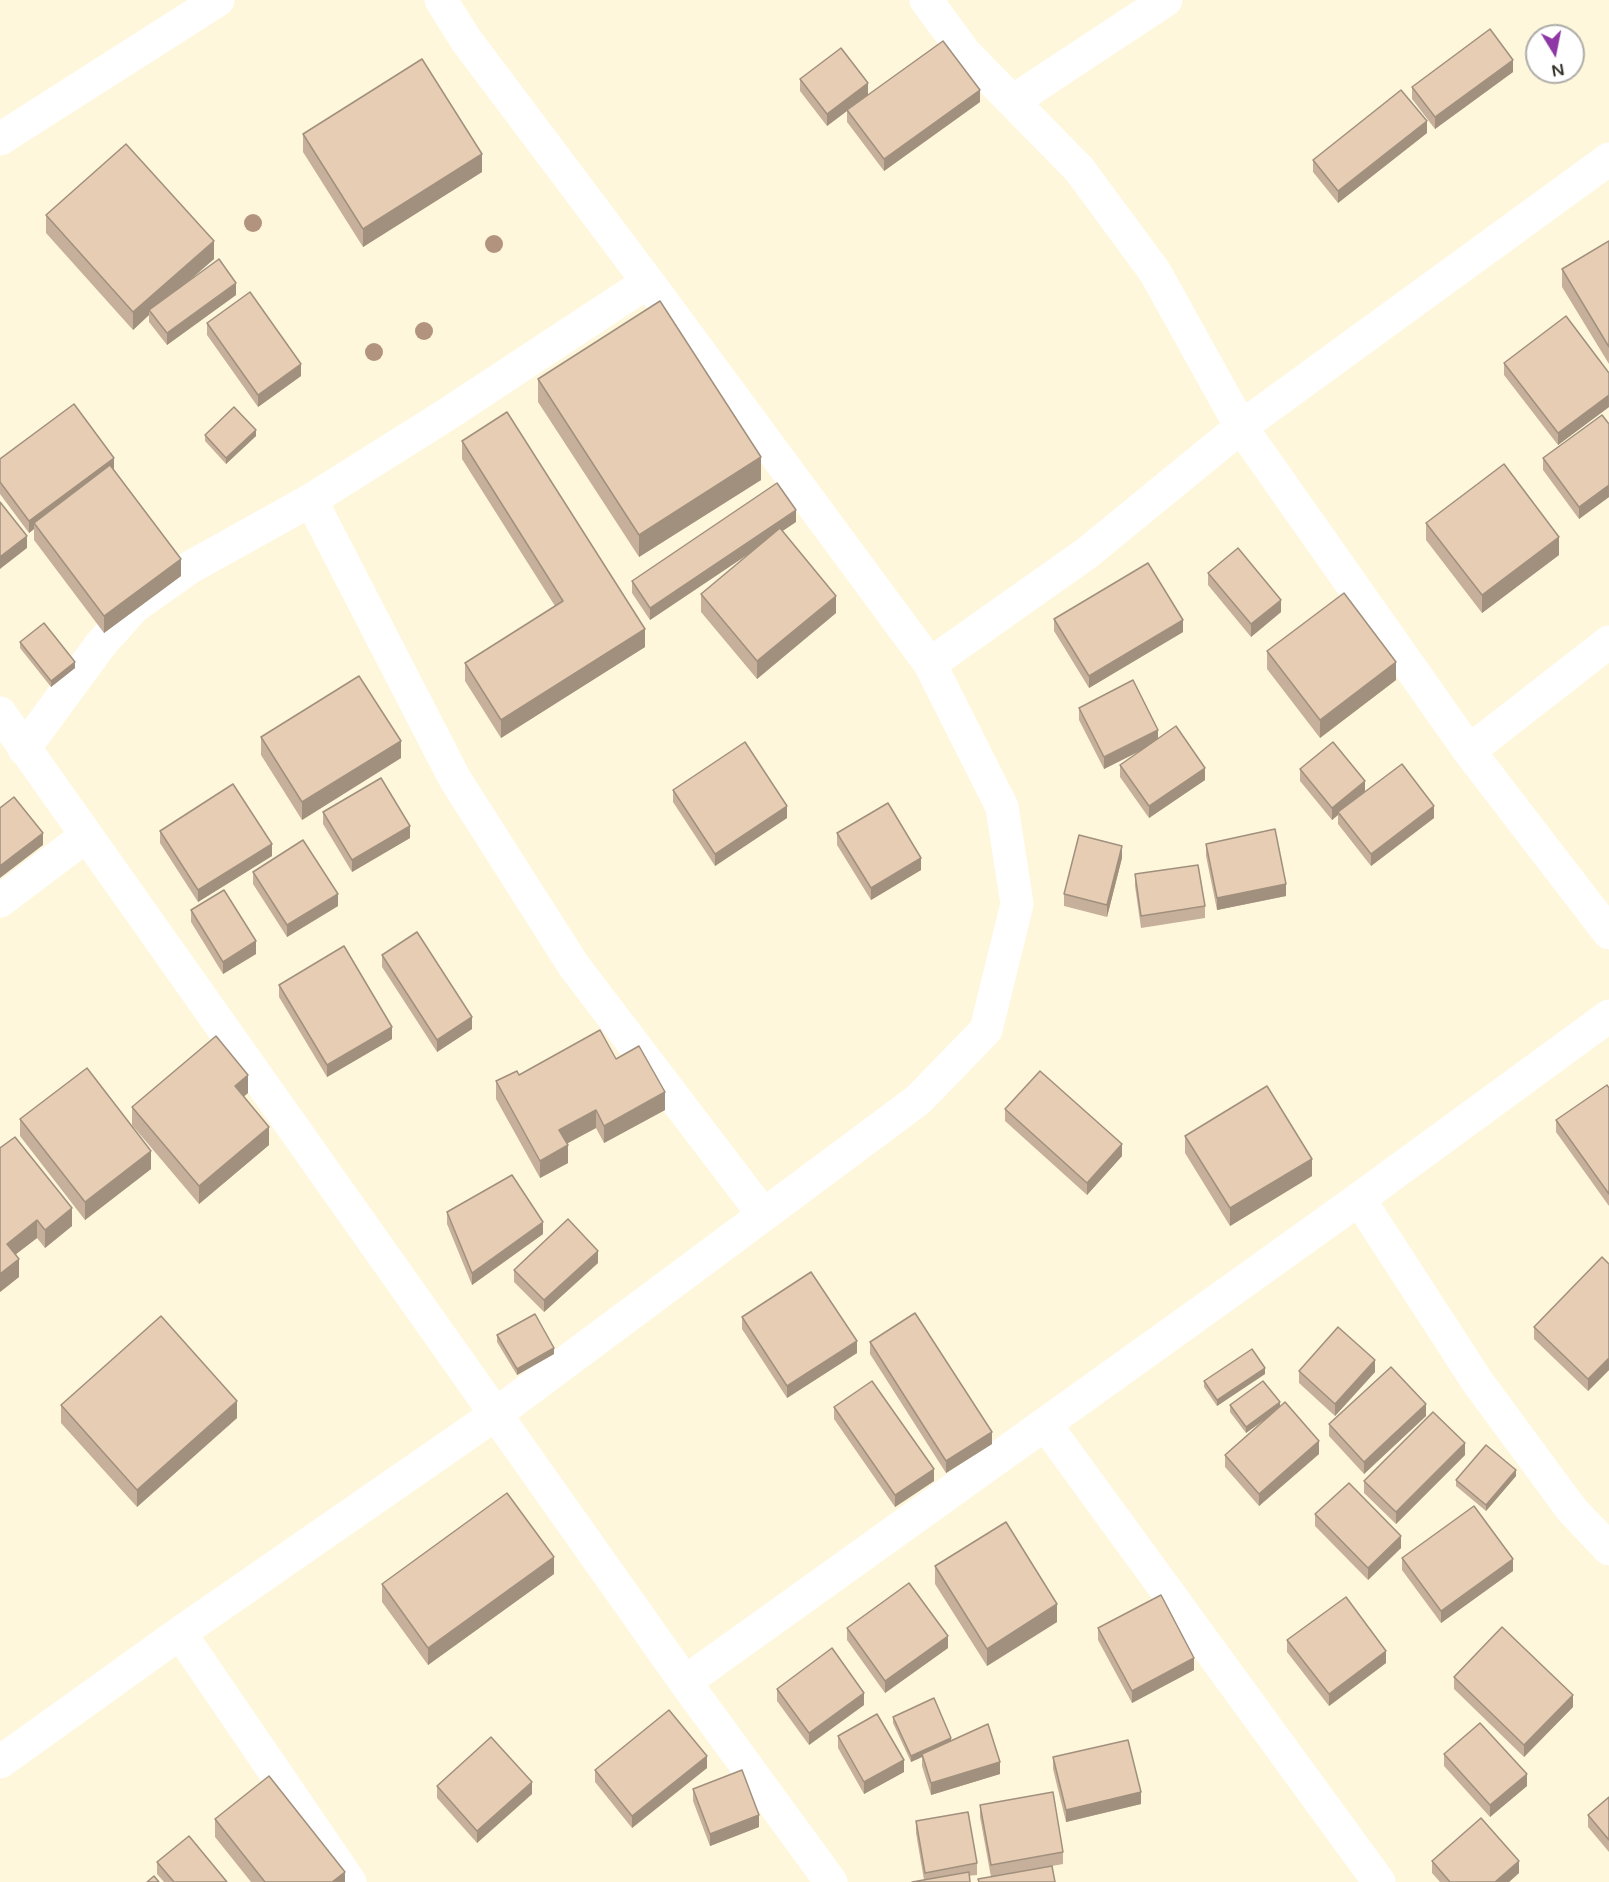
<!DOCTYPE html>
<style>
body{margin:0}
#map{position:relative;width:1609px;height:1882px;overflow:hidden;background:#fef7db;font-family:"Varela Round",sans-serif}
canvas{display:block}
.north{position:absolute;left:1525px;top:24px;width:60px;height:60px;box-sizing:border-box;background:#fff;border:2px solid #aeada9;border-radius:50%;rotate:170deg;font-size:16px;font-weight:700;line-height:24px;text-align:center;color:#353328}
.north::after{content:'';display:block;margin:auto;width:21px;height:27px;background:#8e38a5;clip-path:polygon(50% 0,100% 100%,50% 72%,0 100%)}
</style>
<div id="map">
<canvas width="1609" height="1882"></canvas>
<div class="north">N</div>
</div>
<script>
const context = document.querySelector('canvas').getContext('2d');
context.lineJoin = 'round';
function trace(path, color, width, dash) {
  context.strokeStyle = color;
  context.lineWidth = width;
  context.lineCap = dash ? 'butt' : 'round';
  context.setLineDash(dash || []);
  context.stroke(path);
}
function paint(path, color) {
  context.fillStyle = color;
  context.fill(path, 'evenodd');
}
const street = new Path2D(`
 M926 0 965 53 1079 169 1155 272 1241 427 1469 751 1609 933
 M1013 101 1166 0
 M0 139 218 0
 M311 500 455 779 574 966 763 1214
 M930 664 1087 553 1241 427 1609 159
 M0 713 685 1682 831 1882
 M24 749 101 644 134 607 189 568 311 500 446 415 648 282
 M1469 751 1609 642
 M0 901 86 836
 M1359 1199 1477 1381 1572 1510 1609 1549
 M1045 1424 1379 1882
 M180 1633 350 1882
 M685 1682 1359 1199 1609 1016
 M0 1762 180 1633 496 1414 918 1100 986 1030 1017 904 1002 807 930 664 648 282 466 40 441 0`);
const trees = [
 [253,223],
 [494,244],
 [424,331],
 [374,352]
];
const wall = new Path2D(`
 M1513 72 1435 129 1412 99V87Z
 M800 79 868 95 980 102 884 171 847 122V111L827 126 800 91Z
 M1427 133 1338 203 1313 172V160Z
 M303 134 482 172 363 247 303 152Z
 M46 215 214 259 186 283 236 295 167 345 149 322V315L133 330 46 233Z
 M1609 241V364L1562 287V269Z
 M207 323 301 376 258 407 207 335Z
 M1504 363 1609 373V407L1558 445 1504 375Z
 M538 379 761 480 639 557 538 402Z
 M1609 424V497L1579 519 1543 470V458Z
 M205 435 256 436 226 464 205 441Z
 M462 441 645 647 501 738 465 681V663L555 606 462 459Z
 M0 459 114 470 181 576 104 633 34 540V529L29 533 0 494Z
 M796 522 782 531 836 613 757 679 701 612V594L753 551 650 620 632 593V581Z
 M1426 523 1559 555 1482 613 1426 540Z
 M1208 573 1281 612 1251 637 1208 585Z
 M1054 619 1183 632 1089 688 1054 631Z
 M20 642 75 668 51 687 20 648Z
 M1267 651 1396 680 1320 738 1267 669Z
 M1079 708 1158 739 1205 780 1149 818 1120 777V765L1143 749 1104 769 1079 720Z
 M261 737 401 758 302 820 261 755Z
 M1300 769 1365 792 1434 818 1371 866 1338 824V815L1332 820 1300 781Z
 M673 790 787 818 715 866 673 802Z
 M323 812 410 838 352 872 323 824Z
 M160 831 272 856 198 902 160 843Z
 M837 833 921 870 871 900 837 845Z
 M1206 844 1286 896 1217 910 1206 856Z
 M1122 858 1107 917 1064 906V894Z
 M253 872 338 906 287 937 253 884Z
 M1135 874 1205 906V918L1141 928 1135 886Z
 M191 910 256 954 223 974 191 922Z
 M382 955 472 1029 437 1052 382 967Z
 M279 985 392 1039 327 1077 279 997Z
 M616 1059 665 1110 604 1143 596 1128 567 1143 568 1163 540 1178 496 1099V1081L519 1075Z
 M1609 1088V1206L1556 1132V1120Z
 M248 1093 244 1096 269 1145 199 1204 132 1125V1107Z
 M1005 1109 1122 1156 1087 1195 1005 1121Z
 M20 1119 151 1169 85 1220 20 1136Z
 M1185 1136 1312 1176 1230 1226 1185 1153Z
 M15 1137 72 1208V1226L45 1248 37 1238 16 1254 19 1259V1277L0 1292V1148Z
 M447 1212 543 1234 472 1285 447 1224Z
 M598 1263 544 1312 514 1282V1270Z
 M1609 1264V1370L1588 1391 1534 1339V1327Z
 M742 1317 857 1353 787 1398 742 1329Z
 M497 1335 554 1354 517 1375 497 1342Z
 M870 1342 992 1444 946 1473 870 1354Z
 M1299 1371 1375 1372 1335 1416 1299 1383Z
 M1265 1374 1217 1406 1204 1387V1381Z
 M61 1405 237 1418 137 1507 61 1423Z
 M1230 1405 1280 1407 1319 1454 1259 1506 1225 1467V1455L1270 1416 1246 1433 1230 1412Z
 M834 1407 934 1481 895 1507 834 1419Z
 M1426 1416 1364 1474 1329 1436V1424Z
 M1465 1455 1396 1524 1364 1493V1481Z
 M1516 1476 1486 1511 1456 1486V1480Z
 M1315 1514 1401 1548 1368 1580 1315 1526Z
 M1402 1558 1513 1571 1441 1623 1402 1570Z
 M935 1566 1057 1622 987 1666 935 1584Z
 M554 1574 428 1665 382 1602V1584Z
 M847 1628 948 1648 885 1693 847 1640Z
 M1098 1628 1194 1670 1132 1703 1098 1640Z
 M1287 1640 1386 1663 1329 1706 1287 1652Z
 M1454 1677 1573 1707 1524 1757 1454 1689Z
 M777 1689 864 1705 809 1745 777 1701Z
 M893 1717 951 1741 1000 1774 931 1795 922 1766V1757L911 1762 893 1723Z
 M838 1736 904 1772 864 1794 838 1748Z
 M1444 1754 1527 1786 1490 1817 1444 1766Z
 M1053 1757 1141 1804 1066 1822 1053 1769Z
 M707 1768 632 1828 595 1782V1770Z
 M437 1786 532 1794 477 1843 437 1798Z
 M693 1789 759 1827 710 1846 693 1801Z
 M1609 1797V1852L1588 1827V1815Z
 M980 1805 1063 1852V1864L991 1877 980 1817Z
 M215 1819 345 1882H251L215 1837Z
 M916 1821 977 1863V1875L924 1880 916 1833Z
 M1432 1861 1519 1873 1509 1882H1440L1432 1873Z
 M157 1862 227 1882H164L157 1874Z`);
const shadedWall = new Path2D(`
 M1513 60V72L1435 129V117Z
 M868 83V95L827 126V114Z
 M980 90V102L884 171V159Z
 M1427 121V133L1338 203V191Z
 M482 154V172L363 247V229Z
 M214 241V259L152 313 149 310V315L133 330V312Z
 M236 283V295L167 345V333Z
 M301 364V376L258 407V395Z
 M1609 395V407L1558 445V433Z
 M256 430V436L226 464V458Z
 M761 457V480L639 557V535Z
 M114 458V470L34 523V529L29 533V521Z
 M1609 485V497L1579 519V507Z
 M796 510V522L650 620V608Z
 M27 536V548L0 569V557Z
 M1559 537V555L1482 613V595Z
 M181 559V576L104 633V616Z
 M836 596V613L757 679V661Z
 M1281 600V612L1251 637V624Z
 M1183 620V632L1089 688V676Z
 M645 629V647L501 738V720Z
 M75 662V668L51 687V681Z
 M1396 662V680L1320 738V720Z
 M1158 730V742L1104 769V757Z
 M401 741V758L302 820V802Z
 M1205 768V780L1149 818V806Z
 M1365 781V793L1338 812V815L1332 820V808Z
 M787 806V818L715 866V854Z
 M1434 806V818L1371 866V854Z
 M410 826V838L352 872V860Z
 M43 833V845L0 878V866Z
 M272 844V856L198 902V890Z
 M1122 846V858L1107 917V905Z
 M921 858V870L871 900V888Z
 M1286 884V896L1217 910V898Z
 M338 894V906L287 937V925Z
 M256 941V954L223 974V962Z
 M472 1017V1029L437 1052V1040Z
 M392 1027V1039L327 1077V1065Z
 M248 1075V1093L235 1104V1086Z
 M665 1092V1110L604 1143V1126Z
 M596 1110V1128L559 1148V1130Z
 M269 1127V1145L199 1204V1186Z
 M1122 1144V1156L1087 1195V1183Z
 M568 1145V1163L540 1178V1161Z
 M151 1151V1169L85 1220V1202Z
 M1312 1159V1176L1230 1226V1208Z
 M72 1208V1226L45 1248V1230Z
 M37 1220V1238L7 1261V1244Z
 M543 1222V1234L472 1285V1273Z
 M598 1251V1263L544 1312V1300Z
 M19 1259V1277L0 1292V1274Z
 M857 1341V1353L787 1398V1386Z
 M554 1348V1354L517 1375V1369Z
 M1609 1358V1370L1588 1391V1379Z
 M1375 1360V1372L1335 1416V1404Z
 M1265 1368V1374L1217 1406V1400Z
 M237 1401V1418L137 1507V1490Z
 M1280 1402V1408L1246 1433V1427Z
 M1426 1404V1416L1364 1474V1462Z
 M992 1432V1444L946 1473V1461Z
 M1319 1441V1454L1259 1506V1494Z
 M1465 1443V1455L1396 1524V1512Z
 M934 1469V1481L895 1507V1495Z
 M1516 1470V1476L1486 1511V1505Z
 M1401 1536V1548L1368 1580V1568Z
 M554 1557V1574L428 1665V1648Z
 M1513 1559V1571L1441 1623V1611Z
 M1057 1604V1622L987 1666V1649Z
 M948 1636V1648L885 1693V1681Z
 M1386 1651V1663L1329 1706V1694Z
 M1194 1658V1670L1132 1703V1691Z
 M864 1693V1705L809 1745V1733Z
 M1573 1695V1707L1524 1757V1745Z
 M951 1738V1744L922 1754V1757L911 1762V1756Z
 M707 1756V1768L632 1828V1816Z
 M904 1760V1772L864 1794V1782Z
 M1000 1762V1774L931 1795V1783Z
 M1527 1774V1786L1490 1817V1805Z
 M532 1782V1794L477 1843V1831Z
 M1141 1792V1804L1066 1822V1810Z
 M759 1815V1827L710 1846V1834Z
 M1519 1861V1873L1509 1882H1495Z
 M345 1872V1882H332Z`);
const building = new Path2D(`
 M1490 29 1513 60 1435 117 1412 87Z
 M943 41 980 90 884 159 847 110Z
 M841 48 868 83 827 114 800 79Z
 M422 59 482 154 363 229 303 134Z
 M1401 90 1427 121 1338 191 1313 160Z
 M126 144 214 241 133 312 46 215Z
 M1609 241V347L1562 269Z
 M219 259 236 283 167 333 149 310Z
 M250 292 301 364 258 395 207 323Z
 M660 301 761 457 639 535 538 379Z
 M1566 316 1609 373V395L1558 433 1504 363Z
 M74 404 114 458 29 521 0 482V459Z
 M234 407 256 430 226 458 205 435Z
 M507 412 645 629 501 720 465 663 563 601 462 441Z
 M1602 415 1609 424V485L1579 507 1543 458Z
 M1504 464 1559 537 1482 595 1426 523Z
 M110 465 181 559 104 616 34 523Z
 M777 483 796 510 650 608 632 581Z
 M0 502 27 536 0 557Z
 M780 528 836 596 757 661 701 594Z
 M1238 548 1281 600 1251 624 1208 573Z
 M1148 563 1183 620 1089 676 1054 619Z
 M1344 593 1396 662 1320 720 1267 651Z
 M44 623 75 662 51 681 20 642Z
 M359 676 401 741 302 802 261 737Z
 M1133 680 1158 730 1104 757 1079 708Z
 M1176 726 1205 768 1149 806 1120 765Z
 M745 742 787 806 715 854 673 790Z
 M1333 742 1365 781 1332 808 1300 769Z
 M1402 764 1434 806 1371 854 1338 812Z
 M381 778 410 826 352 860 323 812Z
 M233 784 272 844 198 890 160 831Z
 M14 797 43 833 0 866V808Z
 M888 803 921 858 871 888 837 833Z
 M1275 829 1286 884 1217 898 1206 844Z
 M1079 835 1122 846 1107 905 1064 894Z
 M303 840 338 894 287 925 253 872Z
 M1198 865 1205 906 1141 916 1135 874Z
 M224 890 256 941 223 962 191 910Z
 M417 932 472 1017 437 1040 382 955Z
 M344 946 392 1027 327 1065 279 985Z
 M600 1030 616 1059 639 1046 665 1092 604 1126 596 1110 559 1130 568 1145 540 1161 496 1081 517 1071 519 1075Z
 M216 1036 248 1075 235 1086 269 1127 199 1186 132 1107Z
 M87 1068 151 1151 85 1202 20 1119Z
 M1040 1071 1122 1144 1087 1183 1005 1109Z
 M1607 1085 1609 1088V1194L1556 1120Z
 M1267 1086 1312 1159 1230 1208 1185 1136Z
 M15 1137 72 1208 45 1230 37 1220 7 1244 19 1259 0 1274V1148Z
 M512 1175 543 1222 472 1273 447 1212Z
 M568 1219 598 1251 544 1300 514 1270Z
 M1602 1257 1609 1264V1358L1588 1379 1534 1327Z
 M811 1272 857 1341 787 1386 742 1317Z
 M915 1313 992 1432 946 1461 870 1342Z
 M535 1314 554 1348 517 1369 497 1335Z
 M161 1316 237 1401 137 1490 61 1405Z
 M1338 1327 1375 1360 1335 1404 1299 1371Z
 M1252 1349 1265 1368 1217 1400 1204 1381Z
 M1391 1367 1426 1404 1364 1462 1329 1424Z
 M872 1381 934 1469 895 1495 834 1407Z
 M1263 1381 1280 1402 1246 1427 1230 1405Z
 M1285 1402 1319 1441 1259 1494 1225 1455Z
 M1433 1412 1465 1443 1396 1512 1364 1481Z
 M1486 1445 1516 1470 1486 1505 1456 1480Z
 M1349 1483 1401 1536 1368 1568 1315 1514Z
 M507 1493 554 1557 428 1648 382 1584Z
 M1474 1506 1513 1559 1441 1611 1402 1558Z
 M1006 1522 1057 1604 987 1649 935 1566Z
 M909 1583 948 1636 885 1681 847 1628Z
 M1161 1595 1194 1658 1132 1691 1098 1628Z
 M1346 1597 1386 1651 1329 1694 1287 1640Z
 M1502 1627 1573 1695 1524 1745 1454 1677Z
 M832 1648 864 1693 809 1733 777 1689Z
 M934 1698 951 1738 911 1756 893 1717Z
 M669 1710 707 1756 632 1816 595 1770Z
 M877 1714 904 1760 864 1782 838 1736Z
 M1480 1723 1527 1774 1490 1805 1444 1754Z
 M988 1724 1000 1762 931 1783 922 1754Z
 M491 1737 532 1782 477 1831 437 1786Z
 M1128 1740 1141 1792 1066 1810 1053 1757Z
 M742 1770 759 1815 710 1834 693 1789Z
 M269 1776 345 1872 332 1882H265L215 1819Z
 M1053 1792 1063 1852 991 1865 980 1805Z
 M1609 1797V1840L1588 1815Z
 M968 1812 977 1863 925 1873 916 1821Z
 M1481 1818 1519 1861 1495 1882H1450L1432 1861Z
 M189 1836 227 1882H174L157 1862Z
 M1052 1866 1055 1882H979L978 1879Z
 M969 1872 970 1882H912Z
 M154 1876 159 1882H147Z`);
trace(street, '#fff', 33);
context.fillStyle = '#b2937e';
for (const [x, y] of trees) {
  context.beginPath();
  context.arc(x, y, 9, 0, 2 * Math.PI);
  context.fill();
}
paint(wall, '#c6b09b');
paint(shadedWall, '#a1907e');
paint(building, '#e6cdb4');
trace(building, '#a1907e', 1.5);
</script>
